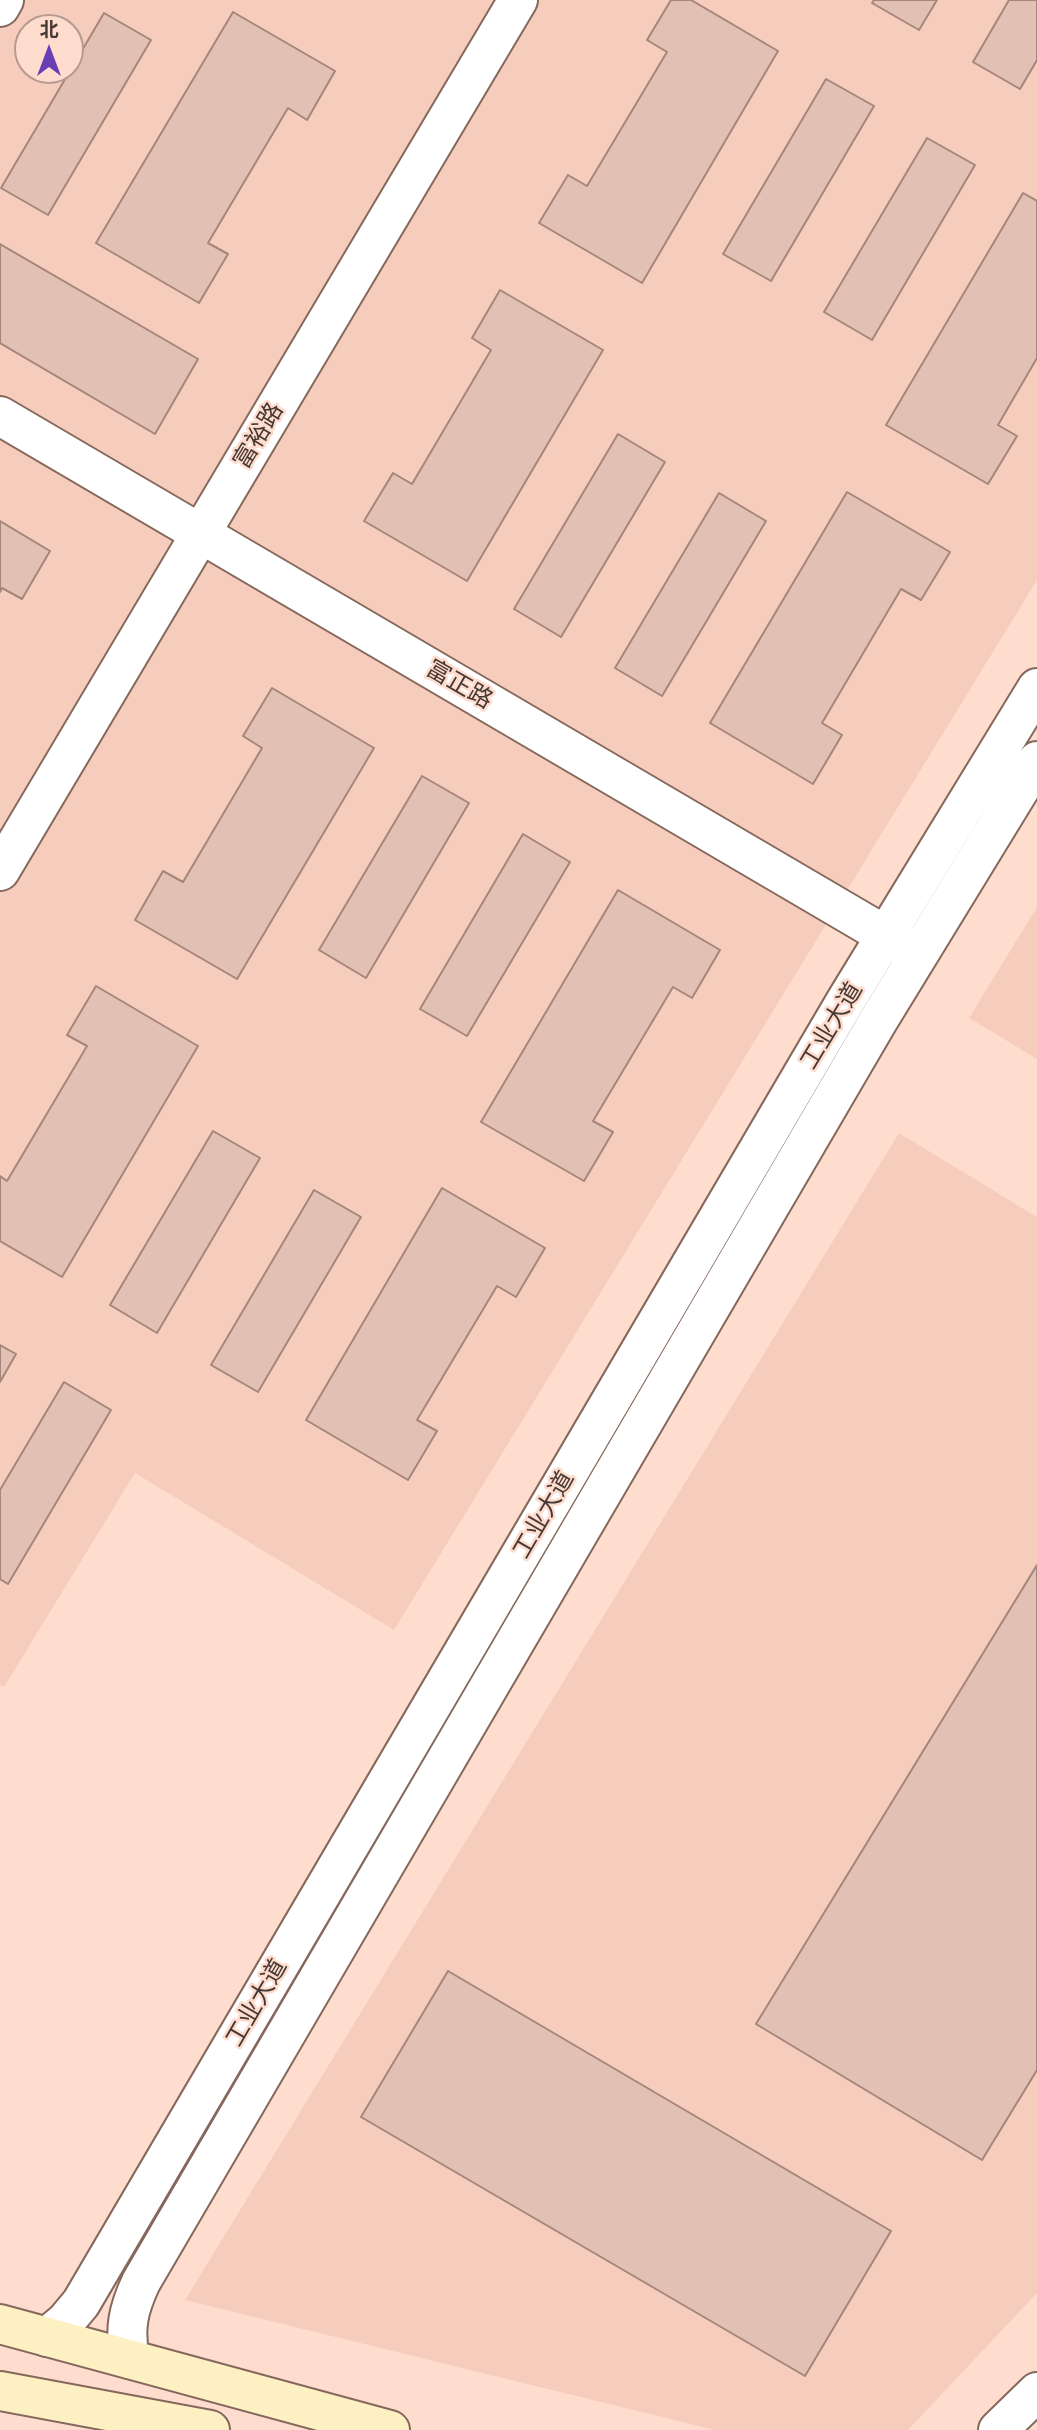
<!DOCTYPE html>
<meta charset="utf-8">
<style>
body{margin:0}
#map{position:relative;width:1037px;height:2430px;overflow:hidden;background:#fedcce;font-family:Karla,"Noto Sans SC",sans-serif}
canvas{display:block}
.north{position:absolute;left:14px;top:14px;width:70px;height:70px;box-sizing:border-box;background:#fedcce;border:2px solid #b49a90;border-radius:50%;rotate:0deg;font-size:19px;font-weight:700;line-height:28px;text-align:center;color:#463833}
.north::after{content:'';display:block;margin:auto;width:24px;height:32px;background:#693eb5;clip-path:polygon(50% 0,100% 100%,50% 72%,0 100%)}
</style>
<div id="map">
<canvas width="1037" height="2430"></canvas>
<div class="north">北</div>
</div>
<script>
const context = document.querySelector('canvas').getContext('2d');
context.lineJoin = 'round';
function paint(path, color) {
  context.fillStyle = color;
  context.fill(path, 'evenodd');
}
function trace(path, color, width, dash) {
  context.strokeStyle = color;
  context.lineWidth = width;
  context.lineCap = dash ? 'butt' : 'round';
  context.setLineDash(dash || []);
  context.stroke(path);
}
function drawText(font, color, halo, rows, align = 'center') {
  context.font = font + ' Karla,"Noto Sans SC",sans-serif';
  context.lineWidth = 5;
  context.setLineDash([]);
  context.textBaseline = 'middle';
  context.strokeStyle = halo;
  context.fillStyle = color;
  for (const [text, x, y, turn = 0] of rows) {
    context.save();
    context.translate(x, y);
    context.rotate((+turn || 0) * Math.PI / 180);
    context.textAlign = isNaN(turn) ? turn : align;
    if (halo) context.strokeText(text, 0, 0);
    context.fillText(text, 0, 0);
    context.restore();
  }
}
const built = new Path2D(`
 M0 0H1037V580L394 1630 135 1473 4 1687 0 1685ZM28 28H70V70H28Z
 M1037 907V1059L969 1018Z
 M899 1133 1037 1217V2293L908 2430H715L185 2300Z`);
const building = new Path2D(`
 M671 0H691L778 51 642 283 539 223 568 175 587 186 667 52 647 40Z
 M874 0H937L919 30 872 3Z
 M1009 0H1037V60L1020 89 973 62Z
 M233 12 335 71 307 120 288 108 208 243 228 254 199 303 96 243Z
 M104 13 151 40 48 215 1 188Z
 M826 79 874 106 771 281 723 254Z
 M927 138 975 165 872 340 824 312Z
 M1023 193 1037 201V358L998 425 1017 436 988 484 886 425Z
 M0 244 198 359 155 434 0 343Z
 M500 290 603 350 467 581 364 521 393 473 412 484 491 350 472 338Z
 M618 434 665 462 561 637 514 609Z
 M847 492 950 552 921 600 901 589 822 723 842 735 813 784 710 723Z
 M719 493 766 521 662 696 615 668Z
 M0 521 50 551 22 599 2 588 0 592Z
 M272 688 374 748 237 979 135 920 163 871 183 882 262 748 243 736Z
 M422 776 469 803 366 978 319 950Z
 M523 834 570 862 467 1036 420 1009Z
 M618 890 720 950 692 998 673 987 593 1121 613 1132 584 1181 481 1122Z
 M96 986 198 1046 62 1277 0 1241V1176L7 1181 87 1046 67 1035Z
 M213 1131 260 1158 157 1333 110 1305Z
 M442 1188 545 1248 516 1297 497 1286 417 1420 437 1431 408 1480 306 1420Z
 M314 1190 361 1217 258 1392 211 1365Z
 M0 1345 16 1354 0 1382Z
 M64 1382 111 1410 8 1584 0 1579V1490Z
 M1037 1565V2070L982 2160 756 2024Z
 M448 1971 891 2231 805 2376 361 2117Z`);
const minor = new Path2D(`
 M0 7 4 0
 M0 871 518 0`);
const tertiary = new Path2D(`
 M0 416 907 948
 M47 2337 66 2321 81 2303 845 1002 1037 688
 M130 2359C124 2329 128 2310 141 2282L878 1021 1037 761
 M998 2430 1037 2392`);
const secondary = new Path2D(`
 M0 2324 390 2430
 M0 2391 210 2430`);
const streetNames = [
 ["富裕路",259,436,-59],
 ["富正路",459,685,30],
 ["工业大道",832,1026,-59],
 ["工业大道",544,1515,-60],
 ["工业大道",257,2003,-60]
];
paint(built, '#f6cdbc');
paint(building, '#e2c1b4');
trace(building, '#a5867a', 2);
trace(minor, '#85685b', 42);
trace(tertiary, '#85685b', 42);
trace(secondary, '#85685b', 42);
trace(minor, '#fff', 38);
trace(tertiary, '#fff', 38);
trace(secondary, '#fdf1c4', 38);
drawText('24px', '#463833', '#fedcce', streetNames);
</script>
